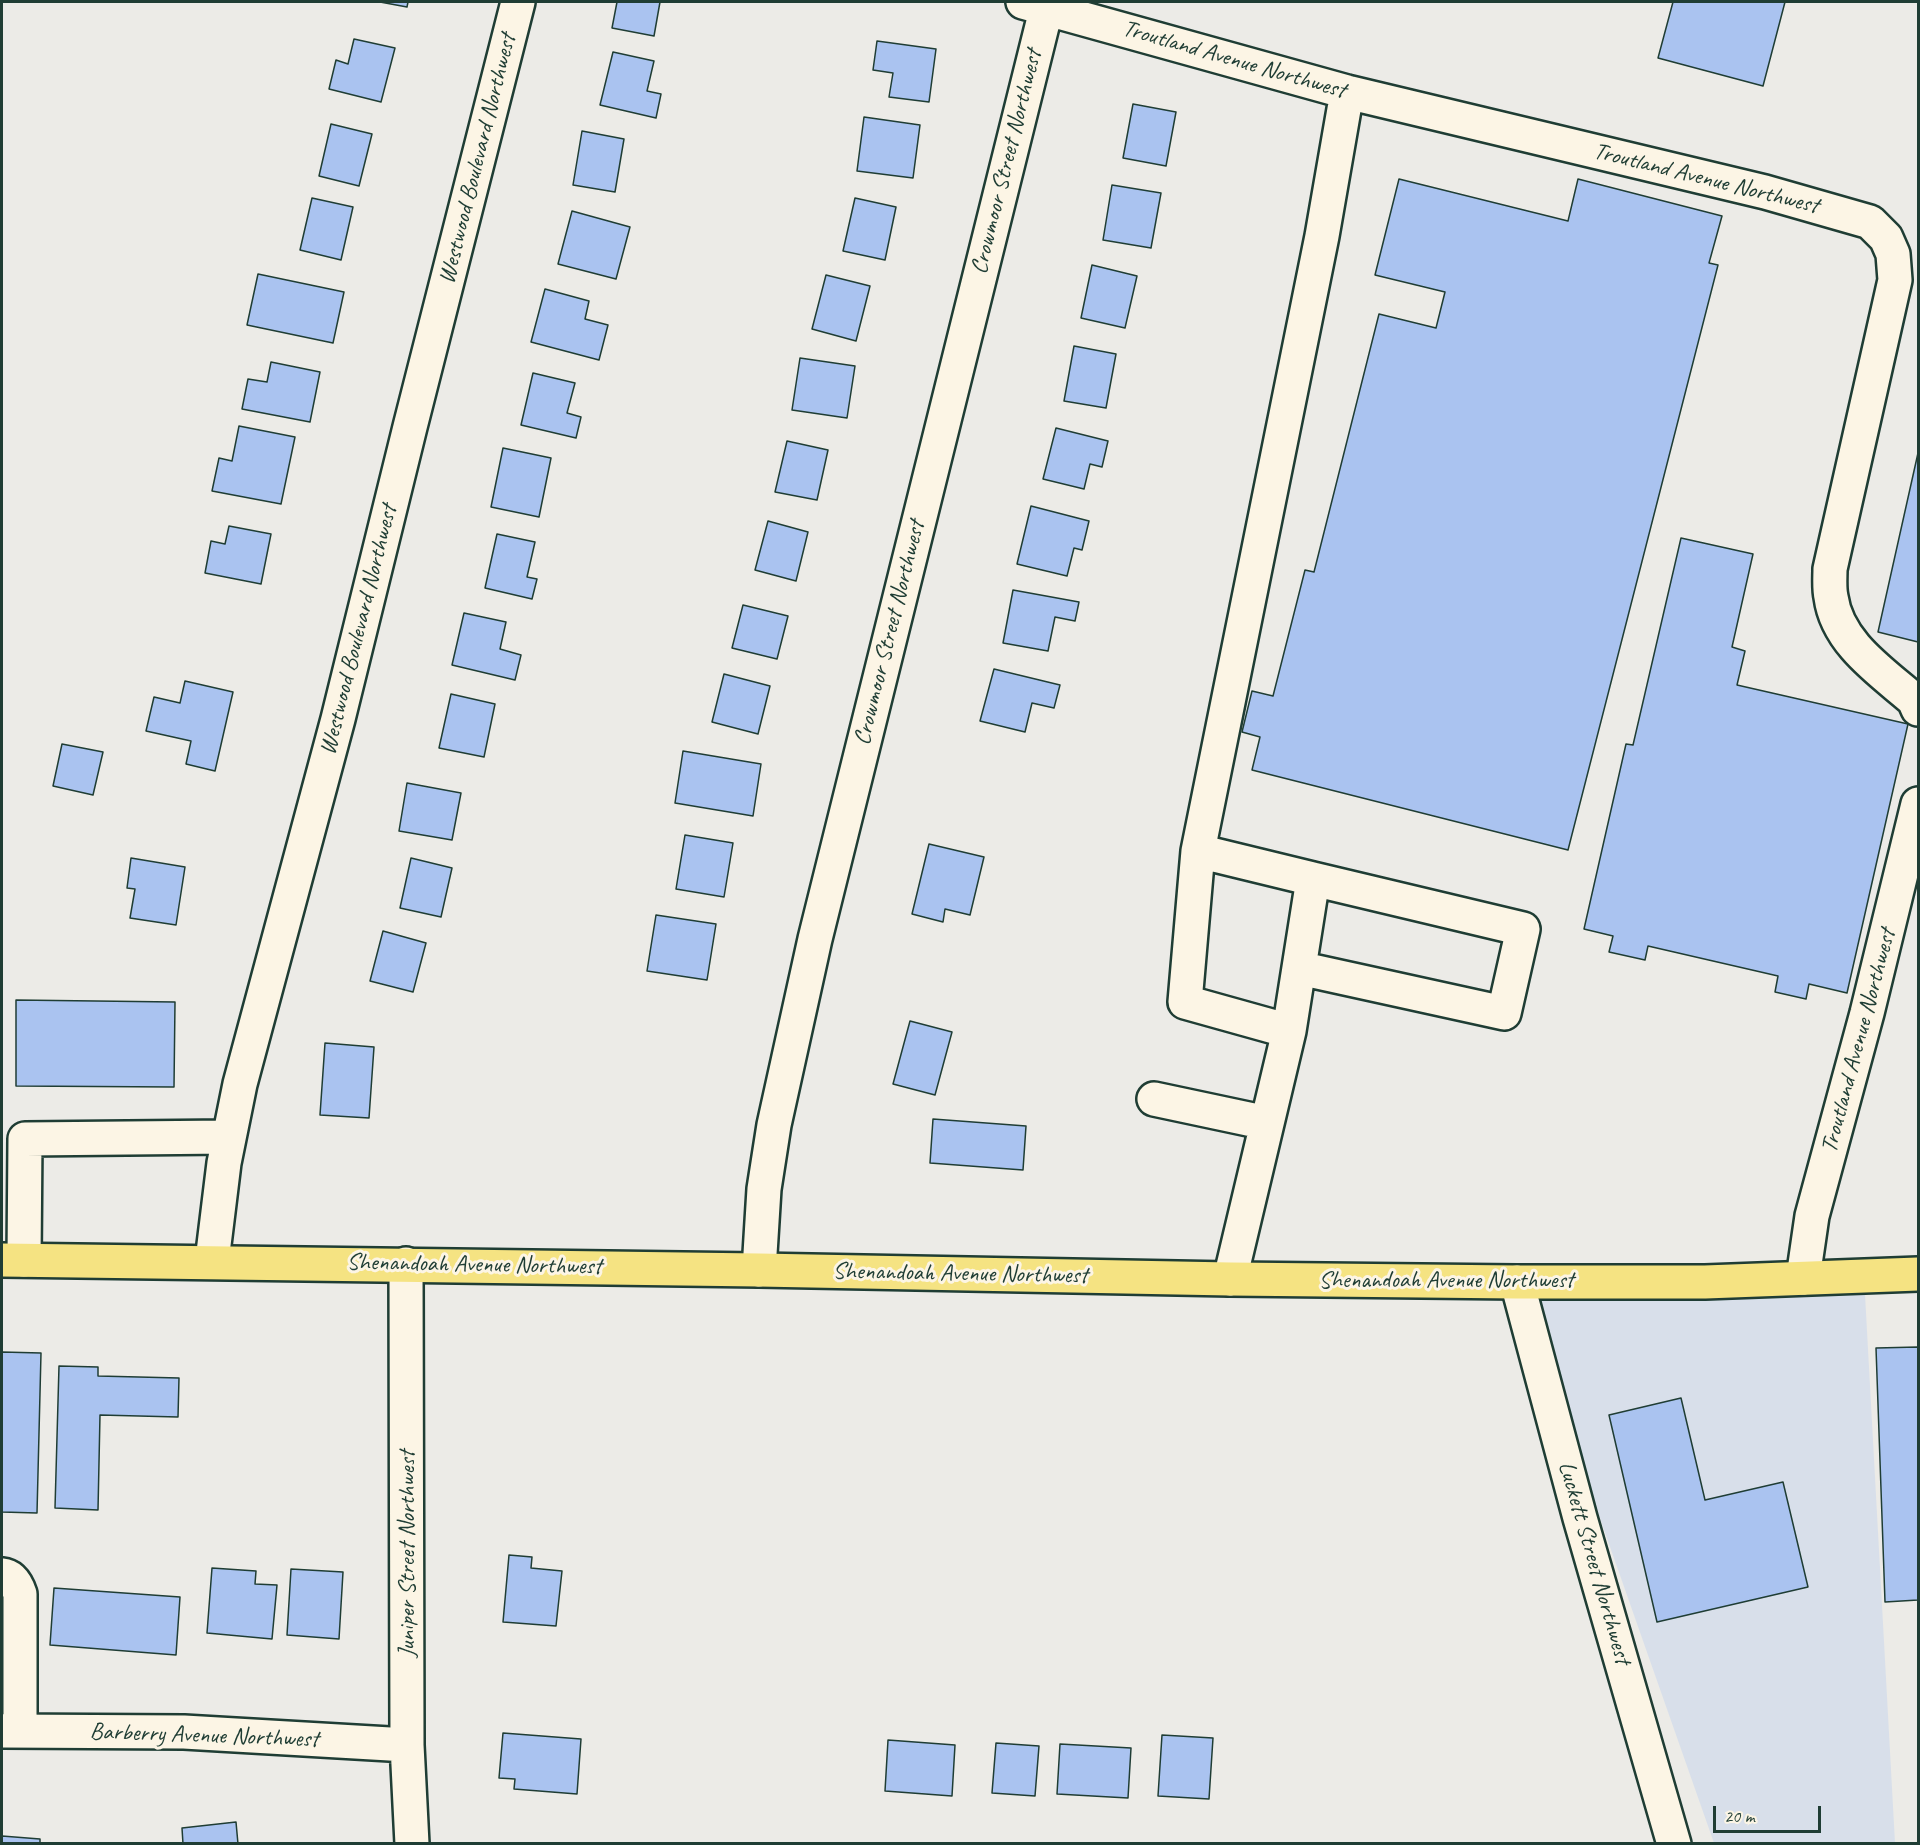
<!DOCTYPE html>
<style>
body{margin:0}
#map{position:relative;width:1920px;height:1845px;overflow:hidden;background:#ecebe7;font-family:Caveat,sans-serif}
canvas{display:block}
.frame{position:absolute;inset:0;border:3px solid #1f3d34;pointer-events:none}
.scale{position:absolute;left:1713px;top:1806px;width:108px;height:27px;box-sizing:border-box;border:3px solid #1f3d34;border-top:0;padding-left:8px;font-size:18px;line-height:21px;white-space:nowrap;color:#1f3d34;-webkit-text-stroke:4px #fcf5e5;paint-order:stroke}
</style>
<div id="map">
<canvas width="1920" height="1845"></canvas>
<div class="frame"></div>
<div class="scale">20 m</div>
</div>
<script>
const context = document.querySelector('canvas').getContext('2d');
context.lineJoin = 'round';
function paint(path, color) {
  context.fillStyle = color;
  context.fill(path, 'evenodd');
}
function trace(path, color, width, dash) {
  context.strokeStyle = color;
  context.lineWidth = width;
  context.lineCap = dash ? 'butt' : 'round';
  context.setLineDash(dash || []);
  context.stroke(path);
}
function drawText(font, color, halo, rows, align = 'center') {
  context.font = font + ' Caveat,sans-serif';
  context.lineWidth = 6;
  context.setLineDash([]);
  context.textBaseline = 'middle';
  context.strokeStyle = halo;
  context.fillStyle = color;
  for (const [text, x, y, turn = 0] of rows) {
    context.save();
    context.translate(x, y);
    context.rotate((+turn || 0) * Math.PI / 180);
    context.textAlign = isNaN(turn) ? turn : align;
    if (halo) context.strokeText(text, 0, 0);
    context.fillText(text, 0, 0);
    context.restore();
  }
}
const built = new Path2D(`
 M1864 1276 1895 1843H1714L1517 1282Z`);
const building = new Path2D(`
 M380 2H408L407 7Z
 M617 2H660L654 36 612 28Z
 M1673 2H1785L1763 86 1658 58Z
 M354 39 395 48 381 102 329 89 336 60 348 64Z
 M877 41 936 49 929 102 889 97 893 73 873 70Z
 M613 52 654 61 647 91 661 94 656 118 600 105Z
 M1133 104 1176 112 1166 166 1123 158Z
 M864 117 920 125 913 178 857 171Z
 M331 124 372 134 359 186 319 176Z
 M582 131 624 139 615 192 573 185Z
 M1399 179 1568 221 1578 179 1722 216 1709 263 1718 265 1568 850 1252 770 1260 737 1242 732 1252 691 1273 696 1305 570 1314 572 1379 314 1436 328 1445 292 1375 275Z
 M1112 185 1161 193 1151 248 1103 240Z
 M312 198 353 207 341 260 300 250Z
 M855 198 896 207 885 260 843 251Z
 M572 211 630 227 616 279 558 264Z
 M1092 265 1137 276 1125 328 1081 318Z
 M258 274 344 292 333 343 247 325Z
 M826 275 870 286 856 341 812 329Z
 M545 289 589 301 585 319 608 325 599 360 531 342Z
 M1074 346 1116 354 1106 408 1064 401Z
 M800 358 855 366 847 418 792 410Z
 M271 362 320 372 310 422 242 409 248 379 267 382Z
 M533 373 575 383 567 413 581 417 576 438 521 425Z
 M239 426 295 437 281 504 212 491 219 458 232 461Z
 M1056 428 1108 441 1102 467 1090 464 1084 489 1043 479Z
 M787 441 828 450 817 500 775 492Z
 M503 448 551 458 539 517 491 507Z
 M1918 453V642L1878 632Z
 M1031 506 1089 521 1082 550 1074 548 1067 576 1017 564Z
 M768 521 808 532 796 581 755 570Z
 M229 526 271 534 261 584 205 573 211 541 225 544Z
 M497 534 535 542 527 577 537 579 532 599 485 588Z
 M1681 538 1753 554 1732 647 1745 651 1737 685 1908 724 1847 993 1809 984 1806 999 1775 992 1778 976 1648 946 1645 960 1609 952 1613 936 1584 929 1626 744 1633 745Z
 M1013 590 1079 602 1075 621 1055 617 1048 651 1003 643Z
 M743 605 788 616 777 659 732 648Z
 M464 613 506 622 500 649 521 655 515 680 452 665Z
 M994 669 1060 685 1054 708 1032 703 1025 732 980 721Z
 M724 674 770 686 758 734 712 722Z
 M185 681 233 692 215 771 186 764 191 741 146 731 154 697 180 703Z
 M451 694 495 704 484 757 439 748Z
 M62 744 103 752 93 795 53 786Z
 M683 751 761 764 753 816 675 803Z
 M407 783 461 793 452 840 399 831Z
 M685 835 733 843 724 897 676 889Z
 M929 844 984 857 970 915 945 909 943 922 912 914Z
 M131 858 185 867 176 925 130 918 135 889 127 888Z
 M411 858 452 868 441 917 400 908Z
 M656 915 716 924 707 980 647 971Z
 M383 931 426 943 413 992 370 981Z
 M16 1000 175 1002 174 1087 16 1086Z
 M910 1021 952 1032 935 1095 893 1084Z
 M325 1043 374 1047 369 1118 320 1115Z
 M933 1119 1026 1126 1023 1170 930 1163Z
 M1918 1347V1600L1885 1602 1876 1348Z
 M2 1352 41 1353 37 1513 2 1512Z
 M59 1366 98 1367V1376L179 1378 178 1417 100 1415 98 1510 55 1508Z
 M1681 1398 1705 1500 1783 1482 1808 1587 1657 1622 1609 1415Z
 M509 1555 532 1557 531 1568 562 1571 556 1626 503 1622Z
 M212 1568 256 1571 255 1584 277 1585 272 1639 207 1633Z
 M291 1569 343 1572 339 1639 287 1635Z
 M54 1588 180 1597 176 1655 50 1645Z
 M2 1593H5L2 1648Z
 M503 1733 581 1739 577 1794 514 1789 515 1779 499 1778Z
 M1162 1735 1213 1738 1209 1799 1158 1796Z
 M888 1740 955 1745 952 1796 885 1791Z
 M996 1743 1039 1746 1035 1796 992 1793Z
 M1060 1744 1131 1748 1128 1798 1057 1794Z
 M236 1822 238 1844H183L182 1828Z
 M2 1836 40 1839V1844H2Z`);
const minor = new Path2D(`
 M1023 2 1347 92 1765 192 1870 222 1886 238 1893 254 1895 280 1830 569C1830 578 1829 588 1831 597 1837 643 1882 672 1914 700L1918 709
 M1198 851 1185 1002 1289 1031
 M1299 968 1504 1013 1523 929 1313 879
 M1154 1099 1267 1123
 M24 1260 25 1139 229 1137
 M212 1261 224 1163 240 1084 338 719 410 427 518 2
 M406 1264 407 1745 412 1844
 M759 1270 764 1189 774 1125 815 939 1048 2
 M1803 1278 1812 1216 1867 1013 1918 804
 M1230 1279 1289 1031 1313 879 1198 851 1322 236 1347 92
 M1517 1282 1580 1518 1674 1844
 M2 1575C12 1576 17 1585 20 1594V1731
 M2 1731 184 1732 407 1745`);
const major = new Path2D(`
 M2 1260 759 1270 1230 1279 1517 1282H1705L1918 1274`);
const streetNames = [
 ["Troutland Avenue Northwest",1234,60,16],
 ["Westwood Boulevard Northwest",478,159,-76],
 ["Crowmoor Street Northwest",1007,162,-76],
 ["Troutland Avenue Northwest",1706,179,14],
 ["Westwood Boulevard Northwest",359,630,-76],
 ["Crowmoor Street Northwest",890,633,-76],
 ["Troutland Avenue Northwest",1859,1041,-75],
 ["Shenandoah Avenue Northwest",474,1265,1],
 ["Shenandoah Avenue Northwest",960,1274,1],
 ["Shenandoah Avenue Northwest",1446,1281],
 ["Juniper Street Northwest",408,1554,-90],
 ["Luckett Street Northwest",1594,1563,74],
 ["Barberry Avenue Northwest",204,1736,2]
];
paint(built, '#d8dfea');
paint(building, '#aac3f0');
trace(building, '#1f3d34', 1.5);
trace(minor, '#1f3d34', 38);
trace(major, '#1f3d34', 38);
trace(minor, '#fcf5e5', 33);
trace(major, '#f5e382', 33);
drawText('24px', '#1f3d34', '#fcf5e5', streetNames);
</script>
